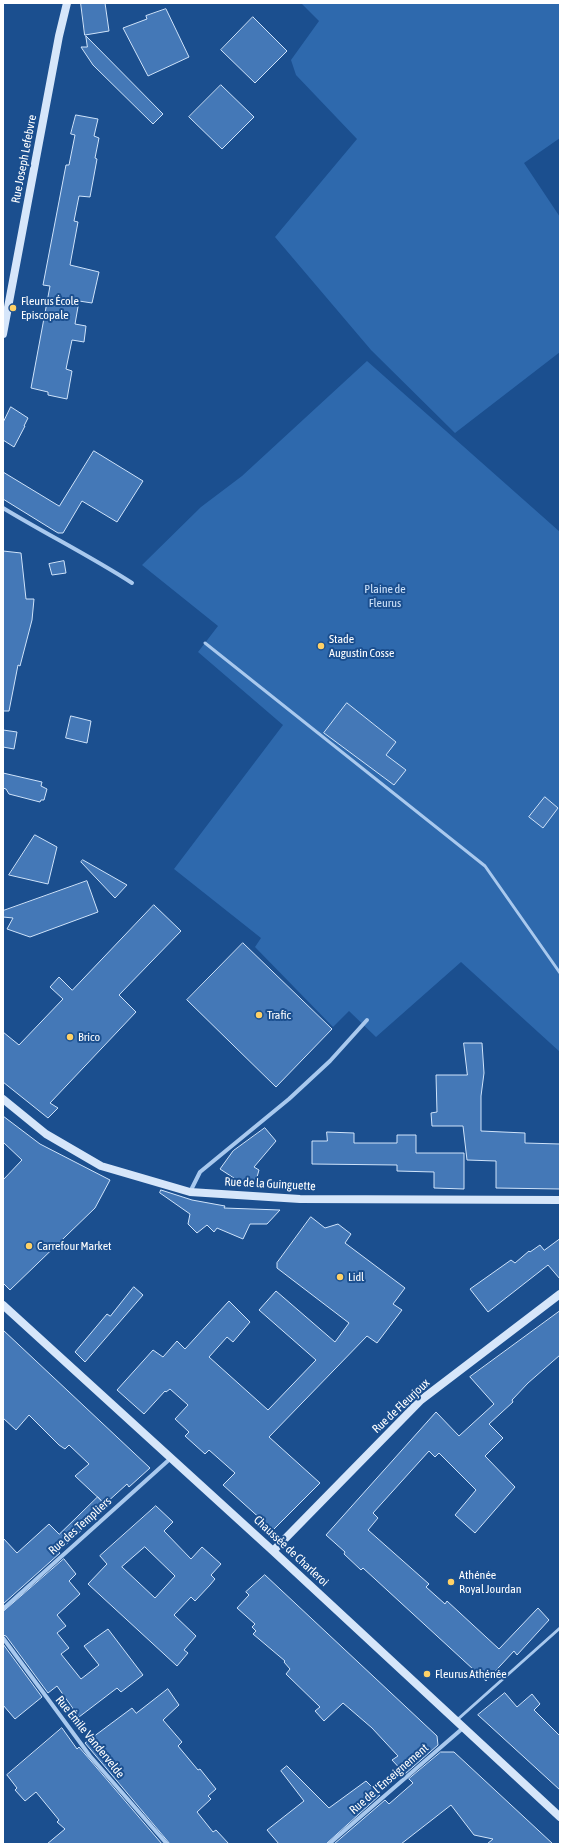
<!DOCTYPE html>
<meta charset="utf-8">
<style>
body{margin:0}
#map{position:relative;width:563px;height:1847px;overflow:hidden;background:#1b4f8f;font-family:"Asap Condensed",sans-serif}
canvas{display:block}
.frame{position:absolute;inset:0;border:4px solid #fff;pointer-events:none}
</style>
<div id="map">
<canvas width="563" height="1847"></canvas>
<div class="frame"></div>
</div>
<script>
const context = document.querySelector('canvas').getContext('2d');
context.lineJoin = 'round';
function paint(path, color) {
  context.fillStyle = color;
  context.fill(path, 'evenodd');
}
function trace(path, color, width, dash) {
  context.strokeStyle = color;
  context.lineWidth = width;
  context.lineCap = dash ? 'butt' : 'round';
  context.setLineDash(dash || []);
  context.stroke(path);
}
function drawText(font, color, halo, rows, align = 'center') {
  context.font = font + ' "Asap Condensed",sans-serif';
  context.lineWidth = 4;
  context.setLineDash([]);
  context.textBaseline = 'middle';
  context.strokeStyle = halo;
  context.fillStyle = color;
  for (const [text, x, y, turn = 0] of rows) {
    context.save();
    context.translate(x, y);
    context.rotate((+turn || 0) * Math.PI / 180);
    context.textAlign = isNaN(turn) ? turn : align;
    if (halo) context.strokeText(text, 0, 0);
    context.fillText(text, 0, 0);
    context.restore();
  }
}
const green = new Path2D(`
 M301 3H560V138L524 163 560 217V352L455 433 371 350 275 237 357 139 296 75 291 60 319 21Z
 M367 361 560 532V1052L461 962 376 1037 349 1011 333 1027 255 947 261 938 174 869 283 725 198 652 218 626 142 565 201 507 242 476Z`);
const building = new Path2D(`
 M81 3H105L109 31 85 35Z
 M166 9 189 57 148 76 123 28 147 19 146 16Z
 M253 17 287 51 255 83 221 50Z
 M86 36 163 114 153 124 93 65 81 47H87Z
 M221 85 254 117 222 149 189 117Z
 M76 115 98 119 94 136 99 138 95 158 97 159 90 197 79 196 74 221 78 222 70 265 99 272 92 303 79 301 75 324 86 326 84 342 72 340 66 369 72 371 67 399 48 395V392L31 388 50 286 43 285 66 165H69L75 135 71 134Z
 M11 407 28 418 24 426H25L14 447 3 440V423Z
 M94 451 143 481 117 522 82 501 63 533H58L3 499V472L59 506Z
 M3 551 21 553 26 599H34L32 620 20 666 18 665 9 711H3Z
 M64 561 66 573 52 575 49 564Z
 M347 703 396 742 386 755 406 770 394 785 324 733Z
 M71 716 91 721 87 743 66 738Z
 M3 730 17 732 14 749 3 747Z
 M3 773 42 782 41 786 47 789 44 800H41L40 802 9 794 6 789 3 788Z
 M545 797 558 808 543 828 529 817Z
 M35 835 57 847 48 884 9 875Z
 M83 860 127 885 115 898 81 862Z
 M87 881 98 912 30 937 7 929 13 918 3 917V911Z
 M154 905 181 931 119 995 136 1012 50 1103 58 1108 48 1118 3 1082V1032L19 1045 63 999 50 987 59 977 72 990Z
 M243 943 332 1029 276 1087 187 1000Z
 M464 1043H482L484 1073 481 1096V1131L525 1133V1143L560 1144V1189L496 1188V1161L467 1160 463 1126H432L431 1113 437 1112 436 1075H467Z
 M3 1116 40 1144 110 1180 95 1208 10 1290 3 1283V1180L22 1160 3 1142Z
 M265 1128 276 1141 254 1167 259 1170 255 1184 240 1182 220 1169 233 1151Z
 M327 1132 354 1133V1143H397V1135H416V1153H464V1189L434 1188V1172L397 1171V1165L312 1164V1141H327Z
 M161 1190 192 1200 225 1206 224 1208 280 1210 267 1224H250L243 1239 217 1228 214 1232 207 1225 197 1233 188 1224 190 1214 160 1193Z
 M311 1217 325 1228 338 1224 351 1234 345 1243 405 1288 393 1304 402 1310 377 1343 367 1336 269 1437 320 1483 273 1530 223 1485 235 1473 209 1450 205 1454 185 1436 189 1432 175 1419 188 1405 170 1389 166 1392 165 1391 144 1414 117 1390 153 1350 163 1357 177 1341 185 1349 229 1301 250 1322 233 1342 227 1337 209 1357 268 1410 316 1360 259 1310 276 1291 335 1342 349 1323 277 1268V1263Z
 M560 1239V1279L548 1265 488 1312 470 1289 511 1260 515 1263 529 1251 530 1252 540 1245 544 1250Z
 M134 1287 143 1295 85 1362 75 1352 107 1314 110 1316Z
 M560 1311V1355L528 1383 512 1400 513 1402 489 1424 503 1438 485 1456 515 1487 475 1533 455 1515 476 1490 439 1453 435 1457 429 1451 373 1513 378 1518 368 1530 429 1584 426 1587 445 1604 447 1601 499 1649 538 1608 549 1620 517 1655 514 1651 486 1681 363 1568 361 1570 344 1554 345 1552 326 1535 436 1412 459 1436 494 1404 470 1377Z
 M3 1330 150 1468 129 1487 127 1484 105 1504 75 1476 89 1464 69 1445 65 1449 59 1445 29 1415 16 1430 3 1418Z
 M98 1497 107 1507 58 1552 60 1553 3 1604V1538L17 1553 49 1524 59 1534Z
 M156 1506 173 1522 164 1531 191 1559 202 1547 221 1564 211 1575 215 1579 210 1585 195 1601 191 1597 174 1615 196 1636 184 1650 188 1653 177 1666 88 1584 107 1564 100 1556ZM145 1547 175 1576 155 1598 122 1567Z
 M64 1559 76 1574 69 1581 80 1594 57 1615 66 1626 57 1633 69 1648 61 1654 81 1679 99 1665 84 1646 108 1629 143 1675 121 1692 117 1688 79 1717 57 1686 48 1693 6 1636 3 1635V1612Z
 M265 1575 437 1736 438 1745 405 1774 392 1760 398 1756 372 1728 343 1703 324 1721 315 1711 320 1707 286 1674 290 1669 284 1662 285 1661 253 1634 256 1631 252 1627 255 1624 237 1608 249 1595 246 1592Z
 M3 1644 42 1697 15 1719 3 1705Z
 M168 1689 179 1705 163 1720 182 1742 178 1746 198 1770 200 1769 216 1789 208 1796 211 1799 197 1812 213 1832 216 1830 229 1844H170L85 1743 132 1708 136 1713Z
 M505 1693 517 1707 532 1694 540 1704 534 1710 560 1736V1790L478 1715Z
 M62 1728 77 1749 79 1747 162 1844H47L65 1829 57 1822 59 1820 36 1792 25 1801 15 1790 17 1788 7 1775Z
 M441 1752H454L553 1844H487L493 1839 474 1835 451 1805 401 1844H334L385 1800 389 1804 413 1783 409 1779Z
 M287 1766 329 1808 366 1781 380 1795 326 1844H279L267 1830 304 1801 281 1771Z`);
const lane = new Path2D(`
 M205 643 485 866 560 973
 M457 1720 560 1628`);
const street = new Path2D(`
 M3 508C46 534 90 556 132 583
 M190 1192 200 1172 289 1099 330 1061 367 1020
 M3 1609 171 1458
 M3 1638 90 1756 167 1844
 M329 1844 463 1728`);
const secondary = new Path2D(`
 M3 334 59 36 67 3
 M3 1099 46 1134 101 1166 190 1192 300 1199 560 1200
 M3 1305 273 1551 560 1817
 M273 1551 421 1400 560 1294`);
const markers = [
 [13,308,4,"#ffd166"],
 [321,646,4,"#ffd166"],
 [259,1015,4,"#ffd166"],
 [70,1037,4,"#ffd166"],
 [29,1246,4,"#ffd166"],
 [340,1277,4,"#ffd166"],
 [451,1582,4,"#ffd166"],
 [427,1674,4,"#ffd166"]
];
const streetNames = [
 ["Rue Joseph Lefebvre",24,159,-79],
 ["Rue de la Guinguette",270,1184,3],
 ["Rue de Fleurjoux",401,1406,-43],
 ["Rue des Templiers",80,1526,-42],
 ["Chaussée de Charleroi",291,1551,43],
 ["Rue Émile Vandervelde",90,1737,51],
 ["Rue de l'Enseignement",389,1779,-41]
];
const poiNames = [
 ["Fleurus École",21,301],
 ["Episcopale",21,315],
 ["Stade",329,639],
 ["Augustin Cosse",329,653],
 ["Trafic",267,1015],
 ["Brico",78,1037],
 ["Carrefour Market",37,1246],
 ["Lidl",348,1277],
 ["Athénée",459,1575],
 ["Royal Jourdan",459,1589],
 ["Fleurus Athénée",435,1674]
];
const parkNames = [
 ["Plaine de",385,589],
 ["Fleurus",385,603]
];
paint(green, '#2e69ad');
paint(building, '#4478b7');
trace(building, '#cfe3fa', 1);
trace(lane, '#a9c9ee', 3);
trace(street, '#a9c9ee', 4);
trace(secondary, '#d6e6fa', 8);
for (const [x, y, r, color] of markers) {
  const dot = new Path2D();
  dot.arc(x, y, r, 0, 2 * Math.PI);
  context.fillStyle = color;
  context.fill(dot);
  trace(dot, '#1b4f8f', 1.5);
}
drawText('12px', '#fff', '#1b4f8f', streetNames);
drawText('12px', '#fff', '#1b4f8f', poiNames, 'left');
drawText('12px', '#cfe3fa', '#1b4f8f', parkNames);
</script>
